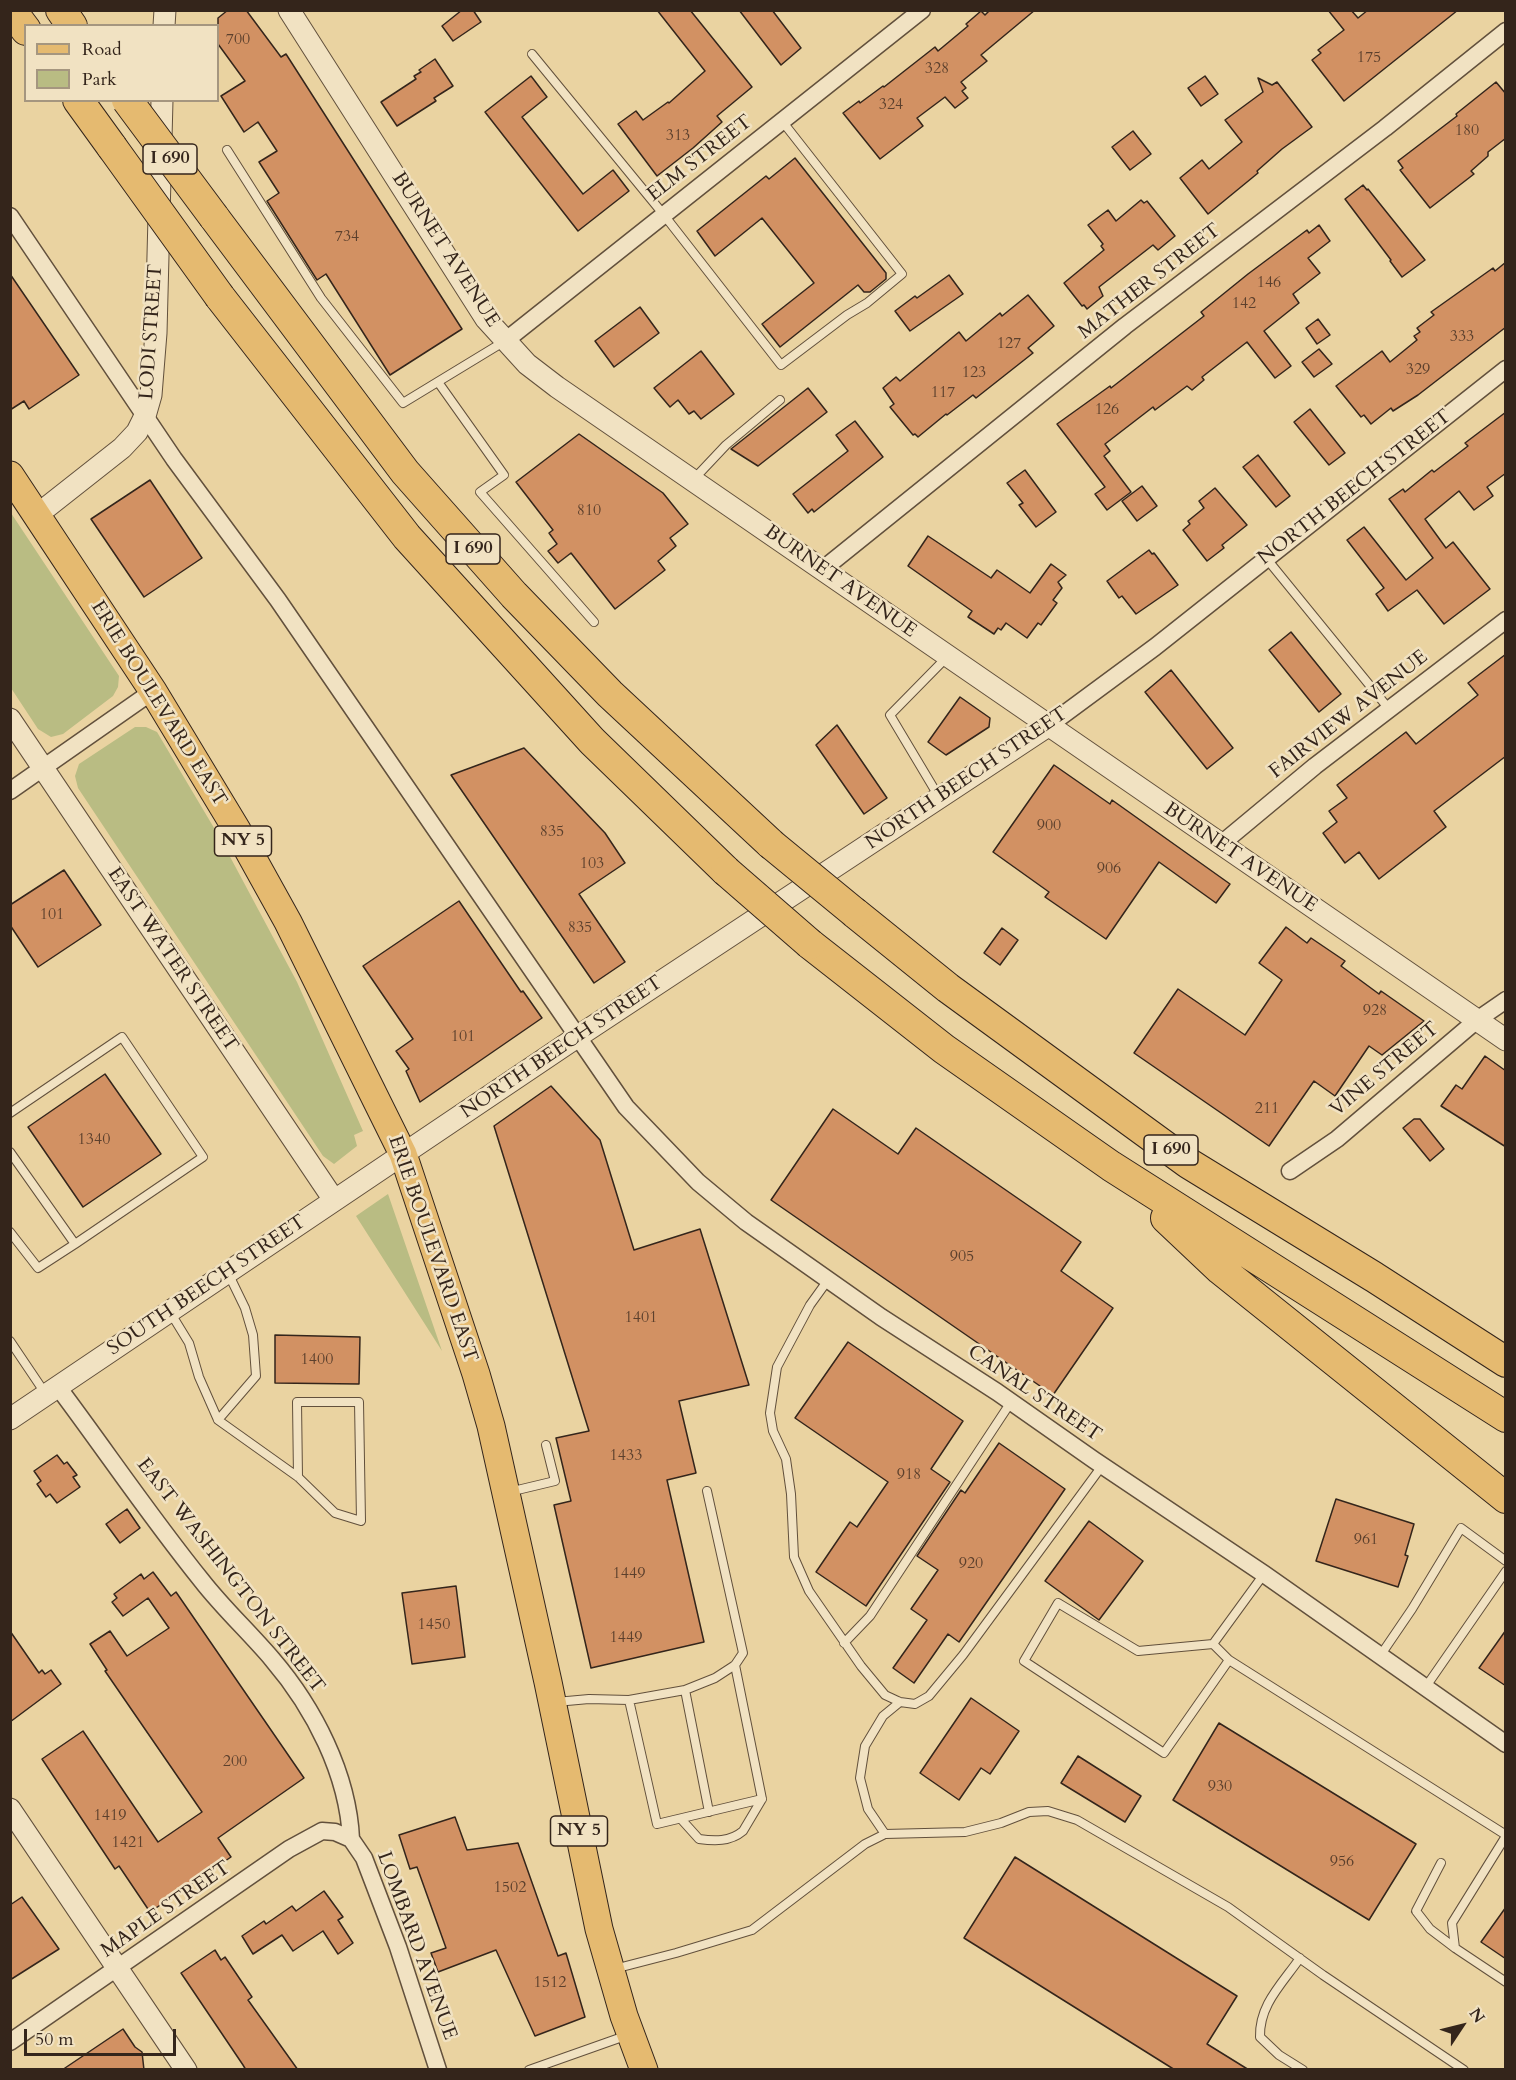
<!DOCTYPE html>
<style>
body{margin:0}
#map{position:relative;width:1516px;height:2080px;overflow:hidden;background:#ead3a1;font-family:Cardo,serif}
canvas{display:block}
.frame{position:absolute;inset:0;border:12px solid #34251b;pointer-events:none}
.legend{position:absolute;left:24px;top:24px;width:195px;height:78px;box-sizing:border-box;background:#f1e2c2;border:2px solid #a5967f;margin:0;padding:8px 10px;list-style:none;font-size:18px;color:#34251b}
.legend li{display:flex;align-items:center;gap:12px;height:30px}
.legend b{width:30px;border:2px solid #a5967f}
.north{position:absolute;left:1432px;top:1996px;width:60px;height:60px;-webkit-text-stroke:4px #f1e2c2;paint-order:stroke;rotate:55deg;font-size:16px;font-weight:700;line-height:24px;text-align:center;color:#34251b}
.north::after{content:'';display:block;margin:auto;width:21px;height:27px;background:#34251b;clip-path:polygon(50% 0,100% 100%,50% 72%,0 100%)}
.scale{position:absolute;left:24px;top:2029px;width:152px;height:27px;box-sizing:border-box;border:3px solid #34251b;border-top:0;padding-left:8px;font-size:18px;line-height:21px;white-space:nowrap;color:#34251b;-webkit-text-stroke:4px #f1e2c2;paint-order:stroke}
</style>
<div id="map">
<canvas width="1516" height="2080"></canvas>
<div class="frame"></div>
<ul class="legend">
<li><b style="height:8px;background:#e5ba70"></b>Road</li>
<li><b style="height:16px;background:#b9bc83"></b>Park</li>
</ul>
<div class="north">N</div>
<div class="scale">50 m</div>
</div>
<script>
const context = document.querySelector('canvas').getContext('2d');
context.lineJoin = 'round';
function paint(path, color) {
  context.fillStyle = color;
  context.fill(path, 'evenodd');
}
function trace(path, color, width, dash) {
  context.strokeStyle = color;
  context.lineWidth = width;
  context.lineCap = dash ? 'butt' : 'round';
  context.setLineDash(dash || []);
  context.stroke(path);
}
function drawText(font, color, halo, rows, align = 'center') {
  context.font = font + ' Cardo,serif';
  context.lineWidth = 5;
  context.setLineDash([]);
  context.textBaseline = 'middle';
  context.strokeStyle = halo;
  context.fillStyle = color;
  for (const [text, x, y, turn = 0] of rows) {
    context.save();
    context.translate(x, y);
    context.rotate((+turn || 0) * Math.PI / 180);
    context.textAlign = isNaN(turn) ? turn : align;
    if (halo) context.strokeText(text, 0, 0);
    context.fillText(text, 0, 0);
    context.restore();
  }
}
const green = new Path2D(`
 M11 513 119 676 118 687 113 696 63 734 51 737 38 729 11 688Z
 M135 727H146L157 732 220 838 297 982 363 1131 354 1135 357 1146 334 1164 323 1156 78 788 75 776 79 764Z
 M388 1194 442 1351 356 1216Z`);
const building = new Path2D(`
 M228 10H246L281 57 286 54 462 329 390 375 326 274 317 280 267 201 279 193 259 162 277 151 258 122 244 132 221 96 245 81 218 44V18Z
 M462 10H473L481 22 453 41 442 26Z
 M657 10H690L752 87 717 116 722 122 693 148 657 176 618 124 636 111 643 120 668 102 669 103 705 71Z
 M739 10H772L801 48 781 65Z
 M990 10H1035L981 55 987 61 961 82 966 88 962 91 968 98 955 108 945 97 917 118 923 126 880 159 843 113 859 101 860 103 883 86 884 87 935 47 938 51 968 26 966 24 981 11 985 15Z
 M1328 10H1351L1358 18 1368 10H1458L1344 101 1312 60 1321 53 1318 50 1344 30Z
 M435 59 453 86 434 98 436 101 397 126 381 102 416 79 414 76 421 72 419 70Z
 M531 76 547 97 522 117 583 194 613 170 629 191 578 231 485 112Z
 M1205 76 1218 94 1201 106 1188 88Z
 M1258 78 1272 85 1277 82 1312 127 1282 149 1257 171 1258 173 1208 214 1180 178 1202 160 1209 169 1242 142 1225 120 1263 92Z
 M1496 82 1506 94V138L1488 152V156L1471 171 1474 174 1430 208 1400 170 1403 168 1398 161 1457 116 1456 114Z
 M1133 131 1151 154 1130 170 1112 147Z
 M795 158 886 273V279L870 292H864L858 285 780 347 762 324 814 283 762 218 715 256 697 231 766 176 769 179Z
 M1363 185 1367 190 1368 189 1425 260 1402 277 1390 261 1391 260 1345 199Z
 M1141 200 1144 203 1147 201 1175 236 1158 250 1153 245 1099 287 1103 296 1087 309 1084 305 1082 306 1064 283 1104 250 1101 246 1103 244 1088 225 1108 210 1116 221Z
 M1319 225 1330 241 1308 258 1320 273 1293 294 1299 303 1264 331 1291 366 1275 378 1247 342 1202 377 1204 380 1192 390 1187 386 1155 410 1153 407 1105 444 1110 451 1104 456 1131 492 1107 510 1095 494 1105 487 1057 424 1110 386 1111 388 1204 316 1201 312 1248 274 1307 230 1309 233Z
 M1506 262V327L1418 395 1393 411 1391 408 1371 424 1364 415 1361 417 1336 386 1382 351 1390 362 1417 340 1414 336 1420 332 1417 328 1434 315 1431 312 1493 268 1495 271Z
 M10 274 79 375 29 409 24 401 10 410Z
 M949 275 963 294 910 331 895 311 915 296 917 298Z
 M1028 295 1054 326 1028 348 1033 353 976 398 973 395 947 415 946 414 918 437 915 434 913 435 890 407 894 404 883 388 896 377 900 381 959 332 966 341 1000 313 1002 316Z
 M640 307 659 333 614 367 595 341Z
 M1318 319 1330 335 1317 344 1306 328Z
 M1319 349 1332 364 1314 377 1302 362Z
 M701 351 734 394 701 419 694 411 689 414 678 400 670 407 654 388Z
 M808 388 827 412 758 466 731 449Z
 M1310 409 1345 453 1329 465 1294 422Z
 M1506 412V473L1487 487 1493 496 1474 510 1459 491 1425 519 1446 548 1453 542 1490 589 1444 624 1417 590 1388 611 1376 594 1384 588 1347 540 1364 527 1406 580 1433 558 1389 499 1403 489 1405 492 1432 470 1434 472 1468 446 1465 443Z
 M855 421 883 457 814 512 812 509 808 513 793 494 848 451 836 435Z
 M579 434 663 493 688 524 670 538 676 546 658 561 665 570 615 609 571 553 558 563 548 551 557 544 549 533 553 530 516 482Z
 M1258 455 1290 496 1276 507 1243 467Z
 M1025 470 1056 512 1036 527 1019 505 1023 503 1007 483Z
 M150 480 202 558 144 597 91 519Z
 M1142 486 1157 506 1137 521 1122 501Z
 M1215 488 1247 525 1222 545 1224 548 1207 561 1183 530 1190 524 1188 521 1204 508 1199 501Z
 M928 536 991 578 997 570 1030 593 1051 564 1066 575 1058 582 1062 588 1053 600 1057 603 1041 625 1038 623 1027 638 1006 623 1001 630 998 628 994 634 968 617 972 611 908 566Z
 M1149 550 1152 554 1154 553 1178 585 1136 614 1122 596 1119 598 1107 581Z
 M1291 632 1341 694 1319 712 1269 650Z
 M1506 654V756L1434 811 1446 827 1379 879 1359 852 1345 863 1323 833 1337 822 1329 811 1347 798 1337 785 1406 732 1416 744 1478 695 1468 683Z
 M1171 670 1233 748 1207 769 1145 692Z
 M960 697 990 718 989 727 946 755 928 742Z
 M837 725 887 798 864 814 816 745Z
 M524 748 605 833 625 863 579 894 625 962 594 983 451 775Z
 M1054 765 1110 804 1112 800 1230 884 1216 903 1159 862 1106 939 1045 897 1049 892 993 852Z
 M64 870 101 925 38 967 10 925V905Z
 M459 901 521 992 523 991 542 1018 420 1102 406 1071 409 1069 396 1051 413 1039 363 966Z
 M1286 927 1307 943 1311 938 1345 961 1341 966 1379 994 1381 991 1424 1021 1382 1055 1369 1046 1335 1096 1314 1081 1269 1146 1134 1053 1178 989 1245 1035 1282 980 1259 963Z
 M1002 928 1018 940 1000 965 984 953Z
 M1485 1056 1506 1071V1147L1441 1106 1456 1085 1462 1089Z
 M105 1074 161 1154 83 1207 28 1127Z
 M551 1086 600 1140 634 1250 700 1229 749 1385 679 1401 696 1473 667 1480 704 1642 591 1668 554 1505 571 1501 556 1438 589 1431 494 1126Z
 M833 1109 898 1154 916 1128 1081 1242 1061 1271 1113 1308 1053 1395 771 1200Z
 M1414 1119H1420L1444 1149 1430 1161 1403 1128Z
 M275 1335 360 1337 359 1384 275 1383Z
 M848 1342 963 1421 931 1469 950 1482 866 1606 816 1572 850 1522 857 1527 888 1482 795 1418Z
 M999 1443 1065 1489 959 1642 948 1634 914 1683 893 1668 927 1620 911 1609 938 1570 917 1556 961 1490 965 1493Z
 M57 1455 64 1464 67 1462 77 1475 73 1477 80 1487 57 1503 50 1494 46 1497 37 1484 41 1481 34 1471Z
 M1336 1499 1414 1524 1405 1555 1408 1556 1398 1587 1316 1561Z
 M127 1509 140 1528 120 1543 106 1524Z
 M1089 1521 1143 1561 1099 1620 1045 1581Z
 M153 1572 171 1596 176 1592 304 1778 218 1838 231 1857 150 1912 119 1866 115 1869 42 1759 83 1731 158 1842 202 1812 105 1671 107 1670 90 1644 110 1631 127 1656 169 1628 148 1598 123 1616 112 1602 117 1598 114 1594 141 1574 144 1579Z
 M456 1586 465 1657 412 1664 402 1593Z
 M1506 1630V1686L1479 1668Z
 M10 1631 39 1673 42 1670 45 1674 51 1670 61 1684 10 1722Z
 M971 1698 1019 1731 990 1774 981 1768 959 1800 920 1773Z
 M1219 1723 1416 1844 1369 1920 1173 1800Z
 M1078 1756 1141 1796 1125 1822 1061 1783Z
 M455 1817 467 1850 518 1843 558 1956 566 1953 585 2017 535 2036 496 1950 438 1972 431 1953 446 1948 417 1867 410 1869 399 1835Z
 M1015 1857 1237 1996 1207 2044 1249 2070H1175L964 1938Z
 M324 1891 343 1917 338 1920 353 1943 338 1954 323 1931 293 1951 282 1935 253 1954 242 1936 264 1921 266 1924 292 1906 296 1911Z
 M22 1897 59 1949 10 1980V1905Z
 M1506 1907V1959L1481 1942Z
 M215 1950 221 1960 225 1957 252 1997 248 2000 298 2070H246L243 2065 181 1973Z
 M123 2029 135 2047 142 2052 144 2070H62Z`);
const service = new Path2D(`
 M532 54 664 215 781 365 847 315 867 303 902 274 782 121
 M227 150 321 298 403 403 505 341
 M438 382 504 475 480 492 594 622
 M693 480 726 445 780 400
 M1266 558 1389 709
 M939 797 890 715 947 657
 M10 1113 122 1037 203 1157 75 1244
 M10 1152 75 1244 38 1268 10 1232
 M828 1280 810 1305 777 1367 770 1413 773 1431 786 1459 791 1494 794 1557 809 1591 861 1666 885 1695 900 1702 915 1704 929 1696 963 1655 1102 1466
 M170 1312 189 1343 199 1377 218 1420 298 1477 335 1513 361 1521 359 1402H297L298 1477
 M10 1341 45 1393
 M218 1420 256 1376 253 1335 245 1308 228 1273
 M509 1492 555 1481 546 1445
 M1264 1574 1213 1644 1229 1660 1506 1835
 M844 1643 870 1616 1011 1402
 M1213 1644 1138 1651 1058 1603 1024 1661 1164 1753 1229 1660
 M1380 1656 1412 1609 1461 1528 1506 1561
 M1425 1688 1506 1571
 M685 1690 709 1812
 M629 1700 657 1824 762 1799 735 1665
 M556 1702 589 1699 629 1700 685 1690 715 1678 735 1665 743 1653 707 1491
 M681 1819 699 1839C714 1841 730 1842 743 1831L762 1799
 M885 1834 868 1809 860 1778 865 1746 883 1716 900 1702
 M1506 1836 1452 1923 1455 1948 1506 1982
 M1441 1863 1416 1911 1430 1929 1455 1948
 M1300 1958C1282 1984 1259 2005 1260 2037L1279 2055 1303 2070
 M614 1969 676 1953 752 1930 865 1844 885 1834 965 1832 1001 1823 1029 1812 1048 1811 1077 1820 1228 1907 1323 1975 1464 2070
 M529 2070 628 2035`);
const minor = new Path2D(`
 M10 216 174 459 278 600 626 1107 698 1182 746 1222 881 1317 997 1392 1094 1460 1264 1574 1506 1744
 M505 341 922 10
 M822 570 1125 326 1385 128 1506 31
 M1048 726 1155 647 1506 369
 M10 791 153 691
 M1220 845 1315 766 1506 620
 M1290 1171 1337 1139 1477 1020 1506 1000
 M58 1387C106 1451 151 1518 202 1581 223 1608 249 1632 272 1659 314 1708 348 1774 351 1839
 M10 2042 289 1849 322 1831 335 1832 351 1839 364 1858 398 1947 438 2070`);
const tertiary = new Path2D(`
 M289 10 486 319 527 364 557 387 1506 1040
 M164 26 165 10
 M37 515 122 448 137 432 145 416 151 395 156 333 162 100
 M10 719 334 1200
 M10 1419 577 1037 1048 726
 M10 1809 186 2070`);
const primary = new Path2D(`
 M10 475 153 691 237 830 288 922 403 1154 476 1374 491 1426 548 1682 599 1929 624 2016 644 2070`);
const motorway = new Path2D(`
 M11 10 26 30
 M61 10 72 26
 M78 100 112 147
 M214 217 405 472 514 595 610 694 771 844
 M220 297 407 537 592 741 726 871
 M855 913 948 988 1188 1163 1374 1277 1506 1362
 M810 944 944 1049 1111 1166 1506 1417
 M1166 1218 1220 1269 1506 1498`);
const motorwayBridge = new Path2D(`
 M127 100 214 217
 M112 147 220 297
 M771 844 855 913
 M726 871 810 944`);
const numberNames = [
 ["700",238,40],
 ["175",1369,58],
 ["328",937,69],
 ["324",891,105],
 ["180",1467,131],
 ["313",678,136],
 ["734",347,237],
 ["146",1269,283],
 ["142",1244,304],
 ["333",1462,337],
 ["127",1009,344],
 ["329",1418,370],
 ["123",974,373],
 ["117",943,393],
 ["126",1107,410],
 ["810",589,511],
 ["900",1049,826],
 ["835",552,832],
 ["103",592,864],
 ["906",1109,869],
 ["101",52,915],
 ["835",580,928],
 ["928",1375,1011],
 ["101",463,1037],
 ["211",1267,1109],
 ["1340",94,1140],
 ["905",962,1257],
 ["1401",641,1318],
 ["1400",317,1360],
 ["1433",626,1456],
 ["918",909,1475],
 ["961",1366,1540],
 ["920",971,1564],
 ["1449",629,1574],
 ["1450",434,1625],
 ["1449",626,1638],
 ["200",235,1762],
 ["930",1220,1787],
 ["1419",110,1816],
 ["1421",128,1843],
 ["956",1342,1862],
 ["1502",510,1888],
 ["1512",550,1983]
];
const shields = [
 [170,159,54],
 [473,549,54],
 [243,841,57],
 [1171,1150,54],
 [579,1831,57]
];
const shieldNames = [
 ["I 690",170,159],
 ["I 690",473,549],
 ["NY 5",243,841],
 ["I 690",1171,1150],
 ["NY 5",579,1831]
];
const streetNames = [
 ["ELM STREET",700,159,-38],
 ["BURNET AVENUE",445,250,57],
 ["MATHER STREET",1150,282,-38],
 ["LODI STREET",152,332,-86],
 ["NORTH BEECH STREET",1355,488,-38],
 ["BURNET AVENUE",840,582,35],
 ["ERIE BOULEVARD EAST",158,704,58],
 ["FAIRVIEW AVENUE",1349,715,-38],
 ["NORTH BEECH STREET",967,779,-34],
 ["BURNET AVENUE",1240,858,34],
 ["EAST WATER STREET",172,960,56],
 ["NORTH BEECH STREET",562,1048,-34],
 ["VINE STREET",1385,1070,-40],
 ["ERIE BOULEVARD EAST",432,1249,71],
 ["SOUTH BEECH STREET",207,1286,-34],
 ["CANAL STREET",1034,1394,34],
 ["EAST WASHINGTON STREET",230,1576,52],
 ["MAPLE STREET",166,1910,-35],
 ["LOMBARD AVENUE",416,1946,70]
];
paint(green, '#b9bc83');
paint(building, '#d29163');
trace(building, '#34251b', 1.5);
trace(service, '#62503c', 10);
trace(minor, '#62503c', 19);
trace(tertiary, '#62503c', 23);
trace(primary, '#34251b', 29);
trace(motorway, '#34251b', 32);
trace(service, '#f1e2c2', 8);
trace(minor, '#f1e2c2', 16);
trace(tertiary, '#f1e2c2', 21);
trace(primary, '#e5ba70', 27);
trace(motorway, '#e5ba70', 30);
trace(motorwayBridge, '#34251b', 32, []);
trace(motorwayBridge, '#e5ba70', 30);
drawText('16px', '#5c402d', null, numberNames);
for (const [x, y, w] of shields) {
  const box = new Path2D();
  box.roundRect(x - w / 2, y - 15, w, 30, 4.5);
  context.fillStyle = '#f1e2c2';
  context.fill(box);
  trace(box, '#34251b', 1.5);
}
drawText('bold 18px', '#34251b', null, shieldNames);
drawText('20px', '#34251b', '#f1e2c2', streetNames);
</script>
